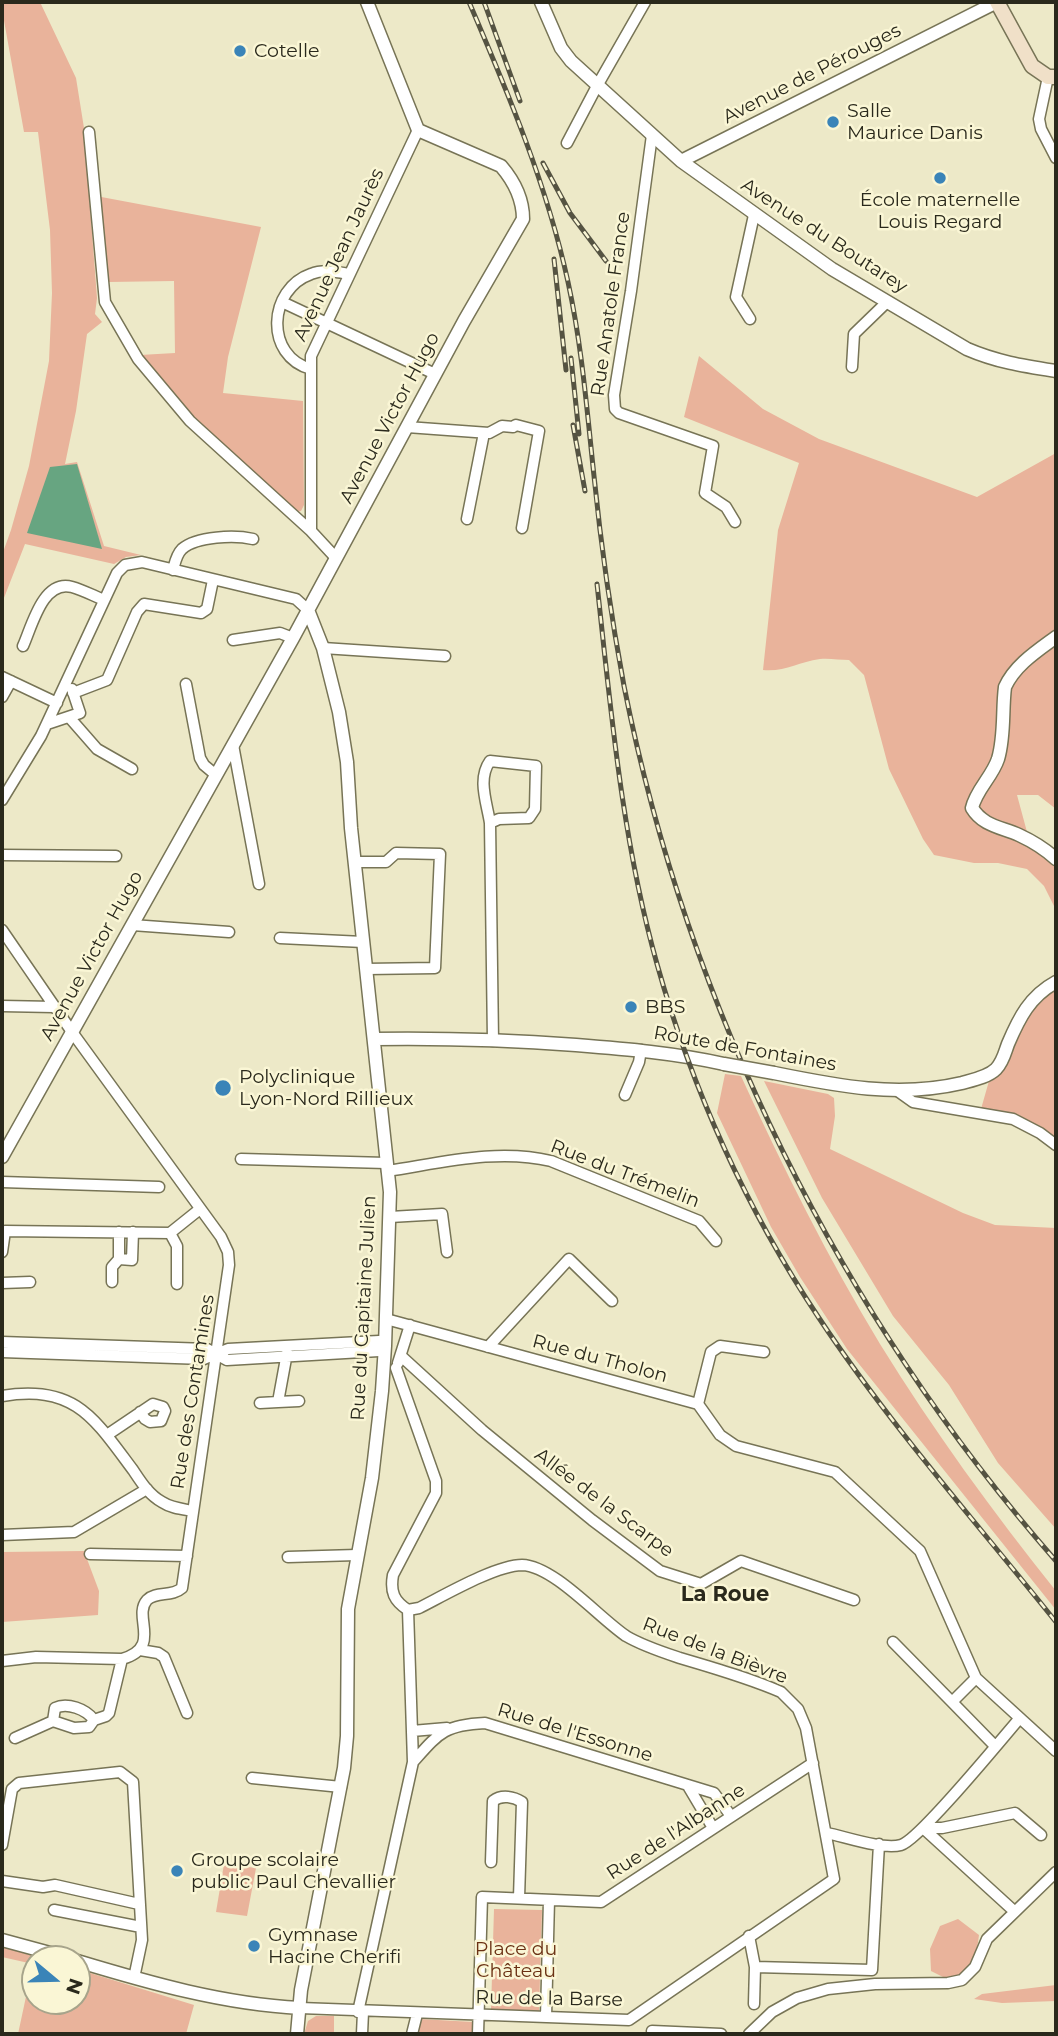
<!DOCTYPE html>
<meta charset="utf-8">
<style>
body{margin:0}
#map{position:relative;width:1058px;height:2036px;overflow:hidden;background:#ede9c8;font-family:Montserrat,sans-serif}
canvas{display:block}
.frame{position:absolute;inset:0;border:4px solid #2a291c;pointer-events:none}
.north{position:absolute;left:21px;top:1945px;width:70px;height:70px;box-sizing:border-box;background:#faf6d5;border:2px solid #a7a48b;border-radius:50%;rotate:109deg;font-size:19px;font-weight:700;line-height:28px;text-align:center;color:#2a291c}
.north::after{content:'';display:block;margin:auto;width:24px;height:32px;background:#3a84b8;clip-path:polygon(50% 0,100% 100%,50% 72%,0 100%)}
</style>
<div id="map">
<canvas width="1058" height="2036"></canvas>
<div class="frame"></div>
<div class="north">N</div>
</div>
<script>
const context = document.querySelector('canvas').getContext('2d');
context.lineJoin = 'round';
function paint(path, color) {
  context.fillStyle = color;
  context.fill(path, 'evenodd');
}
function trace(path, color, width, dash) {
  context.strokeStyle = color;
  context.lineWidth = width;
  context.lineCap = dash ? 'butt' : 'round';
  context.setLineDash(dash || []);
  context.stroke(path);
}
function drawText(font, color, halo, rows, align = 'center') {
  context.font = font + ' Montserrat,sans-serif';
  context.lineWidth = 5;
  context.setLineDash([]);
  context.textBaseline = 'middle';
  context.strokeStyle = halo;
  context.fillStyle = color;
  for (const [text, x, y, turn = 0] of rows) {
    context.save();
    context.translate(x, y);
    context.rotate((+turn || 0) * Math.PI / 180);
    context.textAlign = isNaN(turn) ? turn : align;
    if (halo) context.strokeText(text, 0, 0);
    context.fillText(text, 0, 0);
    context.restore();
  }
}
const green = new Path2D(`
 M3 2H40L76 78 84 128 97 298 95 314 102 322 87 334 76 411 65 464 77 462 104 546 141 555 126 557 114 564 25 544 2 603V555L11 530 29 466 49 361 52 293 50 230 38 132H24L3 15Z
 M96 196 261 227 228 357 223 393 303 401 304 505 301 511 296 512 202 426 140 355 175 353 174 281 109 282Z
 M699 356 763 409 819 439 977 497 1056 453V809L1038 795H1017L1027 832 1056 851V910L1044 886 1027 869 998 863H974L934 855 923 839 889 769 864 675 849 660C840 660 829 658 820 659 798 662 785 672 763 670L778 530 799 463 684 417Z
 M1056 973V1141L981 1109 989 1081 1035 999Z
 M725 1074 741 1076C783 1168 828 1258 880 1344 933 1430 993 1512 1056 1591V1610L847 1349 800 1277 771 1227 717 1113Z
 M764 1081 828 1094 834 1098 835 1116 830 1149 963 1213 995 1225 1056 1228V1529L998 1463 949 1385 893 1316 822 1198Z
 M84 1551 99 1591 98 1615 2 1622V1552Z
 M224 1864 256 1868 247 1916 216 1912Z
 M494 1909 542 1910 539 2011 491 2010Z
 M958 1919 979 1935 976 1956 962 1976 947 1979 931 1971 930 1949 940 1926Z
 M2 1947 44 1959H35V2001H77V1969L194 2005 186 2034H18L33 1964 2 1957Z
 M1056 1985V2001L1002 2003 974 1999 982 1994Z
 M316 2016H334V2034H304L308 2021Z
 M420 2019 473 2022 472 2034H417Z`);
const water = new Path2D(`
 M77 464 102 549 27 533 50 467Z`);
const minor = new Path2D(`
 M1048 77 1039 119 1041 129 1056 158
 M89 132 105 302 138 359 190 421 311 531
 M652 135 631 291 614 395 615 409 619 413 713 446 705 493 726 507 735 522
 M567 143 597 86 645 2
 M282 302 435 374
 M750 319 736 297 754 215
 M852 367 854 334 887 302
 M311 369C264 356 268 289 311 274 323 269 337 272 349 274
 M407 427 489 433 502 426 513 427 516 425 539 431 522 528
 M467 519 484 433
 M336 558 311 531V356L418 130
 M173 570C175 563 176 555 182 549 197 536 235 535 253 539
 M233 640 280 633 293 638
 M23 646C32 626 43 579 72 587 83 590 94 596 104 600
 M323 648 445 656
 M2 677 57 703
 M186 684 200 758 204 765 216 775
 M73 693 107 680 137 612 144 604 201 613 207 609 213 580
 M2 697 11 681
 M69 717 97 749 132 769
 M47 724 80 713 72 689
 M233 745 259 884
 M2 800 41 736 117 573 125 565 142 562 296 599 308 610
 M490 823C487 803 477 779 490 761L536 766 535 809 529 818 499 819 490 823 493 1041
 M2 855 116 856
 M355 862H386L396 853 440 854 435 968 366 969
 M132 925 229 932
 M2 930 72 1032 221 1237 228 1252 229 1265 182 1588C172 1597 156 1591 147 1600 132 1617 163 1647 122 1659L36 1657 2 1661
 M280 938 363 942
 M2 1006 54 1007
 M899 1092 913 1102 1013 1119 1040 1133 1056 1145
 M625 1095 639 1062 641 1050
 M241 1159 386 1163
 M387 1171C441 1163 497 1148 551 1161L699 1221 716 1241
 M2 1182 159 1187
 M390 1217 442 1214 447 1252
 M170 1233 177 1246V1284
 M2 1252 5 1231 170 1233 200 1209
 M119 1259 132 1260 133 1232
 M112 1282V1267L119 1259V1232
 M2 1283 30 1282
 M386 1319 698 1404 711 1352 720 1346 764 1352
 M2 1342 207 1349 227 1360 379 1351 385 1346 379 1341 228 1349 204 1359 2 1352
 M488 1347 569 1259 612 1301
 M287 1353 278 1402 299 1401
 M401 1356 482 1430 592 1520 660 1571 701 1584 741 1561 854 1600
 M398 1363 410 1325
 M2 1396C75 1384 94 1418 133 1470 141 1482 149 1495 162 1502 171 1508 182 1509 193 1511
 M260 1403 278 1402
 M698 1404 720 1435 736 1446 835 1472 920 1551 976 1678 1056 1751
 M107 1435 153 1404 163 1407 165 1411 161 1421 150 1422 145 1419 140 1412
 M2 1535 74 1532 147 1489
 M90 1554 187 1556
 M288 1557 357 1555
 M893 1642 952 1702
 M140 1650 158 1653 164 1657 187 1713
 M976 1678 952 1702 995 1746
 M94 1720 89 1727 74 1728 53 1721 55 1708C67 1702 86 1709 94 1720L106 1716 109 1713 122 1659
 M412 1731 447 1728
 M15 1738 53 1721
 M413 1762C439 1733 444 1725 485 1723L714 1793 731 1816
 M252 1778 341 1787
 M688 1786 713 1828
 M923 1828H942L1015 1813 1041 1835
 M923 1828 1014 1911
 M827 1833C846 1837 883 1850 901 1845 919 1840 1001 1740 1019 1719
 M2 1845 12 1789 19 1783 120 1772 133 1782 142 1940 134 1978
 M491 1862 493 1801C502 1794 514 1797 522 1802L519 1898
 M2 1881 43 1887 55 1885 139 1904
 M54 1910 141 1927
 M749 1936 755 1967 754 2004
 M755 1967 872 1970 879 1844
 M300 2008 629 2020 834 1879 806 1728 798 1709 781 1692C749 1678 714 1668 680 1658 662 1652 643 1646 626 1636 598 1617 554 1566 522 1565 496 1565 443 1596 419 1608L408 1610C394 1601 390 1592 393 1575L436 1493V1481L396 1368
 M358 2012 413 1762 408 1610
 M546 2017 549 1900
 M652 2031 721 2034
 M362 2034 363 2012
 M412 2034 417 2014
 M478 2034 482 1897 601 1902 813 1763
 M749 2034 772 2012 797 1998 828 1989 875 1984 948 1983 962 1980 975 1967 987 1939 1056 1872`);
const tertiary = new Path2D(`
 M541 2 561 48 571 61 681 161 832 269 967 349C997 362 1024 366 1056 371
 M681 161 997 2
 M1056 637C1037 651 1015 665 1005 687 1002 710 1005 736 998 759 992 777 976 790 972 808 983 826 1001 827 1019 835 1032 841 1045 849 1056 859
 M374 1039C441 1038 509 1040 576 1045 626 1049 675 1053 724 1064
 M774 1073C838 1086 898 1098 962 1083 973 1080 988 1077 996 1069 1003 1062 1005 1052 1008 1044 1019 1018 1030 996 1056 982
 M2 1157 293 638 464 321 523 219C523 199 513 180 501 166L418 130 367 2
 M2 1940 72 1959
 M77 1961C150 1983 223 2004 300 2008
 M297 2034 301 1990 344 1768 347 1736 348 1609 372 1478 382 1391 385 1346 390 1192 351 828 347 762 339 712 323 648 308 610`);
const secondary = new Path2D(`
 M997 2 1032 66 1048 77H1056`);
const rail = new Path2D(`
 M469 2C508 93 547 185 568 282 582 346 587 411 594 476 601 546 611 616 624 686 688 1008 840 1314 1056 1561
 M484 2 520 101
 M543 163 570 213 606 261
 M554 259 566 370
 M571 358 579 434
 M573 425 585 491
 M597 584C611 711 622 840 657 964 692 1089 747 1210 819 1318 890 1425 976 1522 1056 1622`);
const tertiaryBridge = new Path2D(`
 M724 1064 774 1073`);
const markers = [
 [240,51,7,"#3a84b8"],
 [833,122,7,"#3a84b8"],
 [940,178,7,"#3a84b8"],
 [631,1007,7,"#3a84b8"],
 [223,1088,9,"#3a84b8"],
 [177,1871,7,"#3a84b8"],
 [254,1946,7,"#3a84b8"]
];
const poiNames = [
 ["Cotelle",254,51],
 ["Salle",847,111],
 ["Maurice Danis",847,133],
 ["École maternelle",940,200,"center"],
 ["Louis Regard",940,222,"center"],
 ["BBS",645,1007],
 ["Polyclinique",239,1077],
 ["Lyon-Nord Rillieux",239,1099],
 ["Groupe scolaire",191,1860],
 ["public Paul Chevallier",191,1882],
 ["Gymnase",268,1935],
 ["Hacine Cherifi",268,1957]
];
const streetNames = [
 ["Avenue de Pérouges",812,74,-27],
 ["Avenue du Boutarey",824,236,33],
 ["Avenue Jean Jaurès",339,255,-65],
 ["Rue Anatole France",611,304,-82],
 ["Avenue Victor Hugo",390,418,-62],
 ["Avenue Victor Hugo",92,956,-61],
 ["Route de Fontaines",745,1049,10],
 ["Rue du Trémelin",625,1174,21],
 ["Rue du Capitaine Julien",364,1308,-87],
 ["Rue du Tholon",600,1359,15],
 ["Rue des Contamines",193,1392,-81],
 ["Allée de la Scarpe",604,1503,37],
 ["Rue de la Bièvre",715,1651,21],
 ["Rue de l'Essonne",575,1733,17],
 ["Rue de l'Albanne",676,1832,-33],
 ["Rue de la Barse",549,1999,1]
];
const parkNames = [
 ["Place du",516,1949],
 ["Château",516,1971]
];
const neighbourhoodNames = [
 ["La Roue",725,1595]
];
paint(green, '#e9b39b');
paint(water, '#67a581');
trace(minor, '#777456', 13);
trace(tertiary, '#777456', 15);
trace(secondary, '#777456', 17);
trace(minor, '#fff', 10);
trace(tertiary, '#fff', 12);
trace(secondary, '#f0e0c8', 14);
trace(rail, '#555342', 5);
trace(rail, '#faf6d5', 2.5, [8]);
trace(tertiaryBridge, '#777456', 15, []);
trace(tertiaryBridge, '#fff', 12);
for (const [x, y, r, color] of markers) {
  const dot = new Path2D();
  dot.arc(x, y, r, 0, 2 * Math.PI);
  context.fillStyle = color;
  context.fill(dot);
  trace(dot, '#faf6d5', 2.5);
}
drawText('19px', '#2a291c', '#faf6d5', poiNames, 'left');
drawText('19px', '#2a291c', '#faf6d5', streetNames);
drawText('19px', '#6a3114', '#faf6d5', parkNames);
drawText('bold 21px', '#2a291c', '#faf6d5', neighbourhoodNames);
</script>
